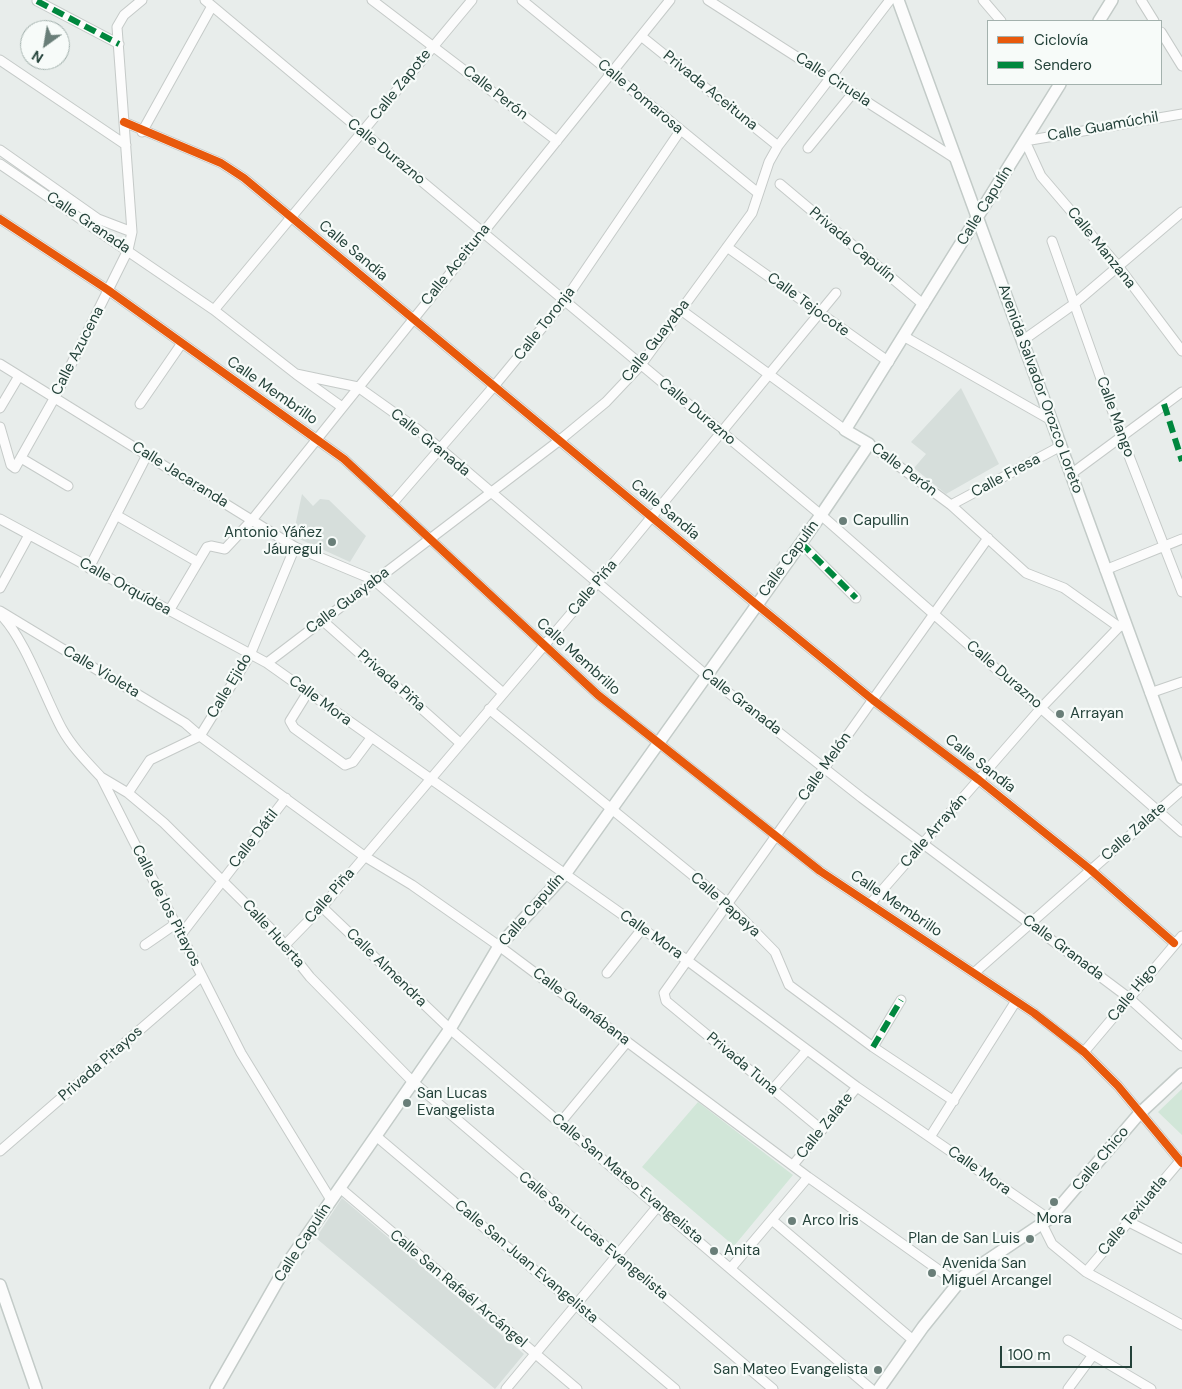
<!DOCTYPE html>
<meta charset="utf-8">
<style>
body{margin:0}
#map{position:relative;width:1182px;height:1389px;overflow:hidden;background:#e8edeb;font-family:"DM Sans",sans-serif}
canvas{display:block}
.legend{position:absolute;left:987px;top:20px;width:175px;height:65px;box-sizing:border-box;background:#f7fbf9;border:1px solid #a3b1ad;margin:0;padding:6px 9px;list-style:none;font-size:15px;color:#24423a}
.legend li{display:flex;align-items:center;gap:10px;height:25px}
.legend b{width:25px;border:1px solid #a3b1ad}
.north{position:absolute;left:20px;top:20px;width:50px;height:50px;box-sizing:border-box;background:#f7fbf9;border:1px solid #a3b1ad;border-radius:50%;rotate:212deg;font-size:14px;font-weight:700;line-height:20px;text-align:center;color:#24423a}
.north::after{content:'';display:block;margin:auto;width:18px;height:22px;background:#697e78;clip-path:polygon(50% 0,100% 100%,50% 72%,0 100%)}
.scale{position:absolute;left:1000px;top:1346px;width:132px;height:22px;box-sizing:border-box;border:2px solid #24423a;border-top:0;padding-left:6px;font-size:15px;line-height:18px;white-space:nowrap;color:#24423a;-webkit-text-stroke:4px #f7fbf9;paint-order:stroke}
</style>
<div id="map">
<canvas width="1182" height="1389"></canvas>
<ul class="legend">
<li><b style="height:6px;background:#e8590c"></b>Ciclovía</li>
<li><b style="height:6px;background:#00873e"></b>Sendero</li>
</ul>
<div class="north">N</div>
<div class="scale">100 m</div>
</div>
<script>
const context = document.querySelector('canvas').getContext('2d');
context.lineJoin = 'round';
function paint(path, color) {
  context.fillStyle = color;
  context.fill(path, 'evenodd');
}
function trace(path, color, width, dash) {
  context.strokeStyle = color;
  context.lineWidth = width;
  context.lineCap = dash ? 'butt' : 'round';
  context.setLineDash(dash || []);
  context.stroke(path);
}
function drawText(font, color, halo, rows, align = 'center') {
  context.font = font + ' "DM Sans",sans-serif';
  context.lineWidth = 4.5;
  context.setLineDash([]);
  context.textBaseline = 'middle';
  context.strokeStyle = halo;
  context.fillStyle = color;
  for (const [text, x, y, turn = 0] of rows) {
    context.save();
    context.translate(x, y);
    context.rotate((+turn || 0) * Math.PI / 180);
    context.textAlign = isNaN(turn) ? turn : align;
    if (halo) context.strokeText(text, 0, 0);
    context.fillText(text, 0, 0);
    context.restore();
  }
}
const built = new Path2D(`
 M961 388 999 464 946 494 914 468 926 454 911 442Z
 M302 494 313 506 320 499 329 500 366 536 350 562 293 536Z
 M342 1198 524 1354 495 1389 316 1238Z`);
const green = new Path2D(`
 M1182 1089V1135L1158 1112Z
 M698 1102 793 1175 734 1246 642 1167Z`);
const street = new Path2D(`
 M205 0 821 515 1182 832
 M372 0 557 141
 M522 0 758 193
 M708 0 956 159
 M983 0 1001 21
 M1141 0 1154 21
 M37 1 119 44
 M1161 32 1182 66
 M641 36 778 146
 M0 60 126 145
 M1182 114 1025 141 1041 176 1118 266 1182 351
 M124 122 221 163 244 178 756 604 873 700 979 780 1091 870 1174 943
 M142 132 212 6
 M808 148 853 93
 M0 150 98 219 132 232
 M0 164 214 310 296 374 342 407
 M780 184 924 305
 M0 219 108 290 344 459 598 695 820 871 1034 1013 1084 1052 1118 1086 1182 1163
 M1052 241 1122 438 1182 592
 M727 247 889 362
 M214 310 472 0
 M681 310 845 430
 M905 337 1051 420
 M1022 341 1074 304 1182 212
 M0 364 295 547 374 580 503 693
 M296 374 358 387 417 429 706 675 862 798 1129 998 1182 1046
 M140 404 182 343
 M0 408 19 376
 M0 427 11 465 15 468 55 397 128 250 132 232 117 27 124 15 142 0
 M869 444 951 505 1026 573 1064 588 1119 627 1123 626
 M21 458 68 486
 M1071 474 1182 392
 M392 504 495 385 565 300 680 131
 M951 505 1061 446
 M116 515 196 561
 M0 519 267 663 688 961 857 1087 1049 1219
 M801 543 856 598
 M89 568 147 455
 M1105 570 1182 539
 M0 588 29 535
 M0 611 185 723 200 736 364 856 412 885 499 946 808 1177 957 1283
 M169 611 207 547 211 546 225 549 252 520 670 0
 M0 614C25 638 45 698 62 729 72 747 87 762 101 777L241 1053 331 1200
 M322 620 460 743
 M267 663 560 440 606 402 640 366 752 213 769 162 778 146 890 0
 M308 692 290 721 294 728 345 765 353 762 371 738
 M1150 693 1182 682
 M489 709 728 904 775 952 789 985 873 1047 954 1101
 M101 777 128 793 164 823 275 933 310 977 413 1082 773 1389
 M128 793 150 760 200 736 250 655 295 547
 M871 903 1042 707 1119 627
 M322 907 450 1029 871 1389
 M180 936 286 798
 M145 945 174 925
 M285 945 322 907 598 582 836 293
 M607 973 642 929
 M974 973 1182 790
 M873 1047 901 1000
 M1084 1052 1182 936
 M773 1089 807 1050
 M560 1123 627 1042
 M822 1130 666 1001 664 993 988 538
 M376 1136 675 1389
 M930 1137 1016 1001
 M0 1151 202 976
 M793 1165 857 1087
 M340 1188 577 1389
 M772 1220 913 1340
 M1129 1222 1182 1249
 M1042 1224 1052 1244 1086 1272 1182 1325
 M731 1268 808 1177
 M1086 1272 1180 1161
 M1068 1340 1151 1389
 M506 1389 658 1206
 M1068 1389 1093 1355`);
const secondary = new Path2D(`
 M898 0 1182 778
 M1099 21 1112 0
 M0 1285 36 1389
 M216 1389 289 1261 450 1029 499 946 566 873 821 515 869 444 845 430 1060 84
 M879 1389 923 1327 964 1276 1049 1219 1139 1114 1182 1074`);
const quiet = new Path2D(`
 M37 1 119 44
 M1164 404 1182 461
 M801 543 856 598
 M873 1047 901 1000`);
const cycleway = new Path2D(`
 M124 122 221 163 244 178 756 604 873 700 979 780 1091 870 1174 943
 M0 219 108 290 344 459 598 695 820 871 1034 1013 1084 1052 1118 1086 1182 1163`);
const markers = [
 [843,521,5,"#697e78"],
 [332,542,5,"#697e78"],
 [1060,714,5,"#697e78"],
 [407,1103,5,"#697e78"],
 [1054,1202,5,"#697e78"],
 [792,1221,5,"#697e78"],
 [1030,1239,5,"#697e78"],
 [714,1251,5,"#697e78"],
 [932,1273,5,"#697e78"],
 [878,1370,5,"#697e78"]
];
const streetNames = [
 ["Calle Ciruela",833,80,33],
 ["Calle Zapote",401,85,-51],
 ["Privada Aceituna",710,91,39],
 ["Calle Perón",495,93,38],
 ["Calle Pomarosa",640,97,40],
 ["Calle Guamúchil",1103,127,-10],
 ["Calle Durazno",386,152,39],
 ["Calle Capulín",985,206,-58],
 ["Calle Granada",88,223,34],
 ["Privada Capulín",852,245,40],
 ["Calle Manzana",1101,248,51],
 ["Calle Sandía",353,251,40],
 ["Calle Aceituna",456,265,-51],
 ["Calle Tejocote",808,305,36],
 ["Calle Toronja",545,324,-52],
 ["Calle Guayaba",656,341,-52],
 ["Calle Azucena",78,351,-63],
 ["Avenida Salvador Orozco Loreto",1040,389,70],
 ["Calle Membrillo",272,391,35],
 ["Calle Durazno",697,412,40],
 ["Calle Mango",1115,417,70],
 ["Calle Granada",430,443,39],
 ["Calle Perón",904,470,37],
 ["Calle Jacaranda",180,475,32],
 ["Calle Fresa",1006,476,-28],
 ["Calle Sandía",665,510,40],
 ["Calle Capulín",789,559,-54],
 ["Calle Orquídea",125,587,29],
 ["Calle Piña",593,588,-50],
 ["Calle Guayaba",348,601,-37],
 ["Calle Membrillo",578,657,42],
 ["Calle Violeta",101,672,31],
 ["Calle Durazno",1004,675,41],
 ["Privada Piña",391,681,41],
 ["Calle Ejido",230,686,-59],
 ["Calle Mora",320,701,36],
 ["Calle Granada",741,702,38],
 ["Calle Sandía",980,764,38],
 ["Calle Melón",825,767,-55],
 ["Calle Arrayán",934,831,-49],
 ["Calle Zalate",1134,832,-41],
 ["Calle Dátil",254,839,-52],
 ["Calle Piña",330,896,-49],
 ["Calle Membrillo",896,904,34],
 ["Calle Papaya",725,905,42],
 ["Calle de los Pitayos",166,906,63],
 ["Calle Capulín",532,910,-49],
 ["Calle Huerta",273,934,48],
 ["Calle Mora",651,935,35],
 ["Calle Granada",1063,948,37],
 ["Calle Almendra",386,968,44],
 ["Calle Higo",1133,993,-51],
 ["Calle Guanábana",581,1007,37],
 ["Privada Pitayos",101,1064,-41],
 ["Privada Tuna",742,1064,40],
 ["Calle Zalate",825,1126,-51],
 ["Calle Chico",1101,1159,-50],
 ["Calle Mora",979,1171,35],
 ["Calle San Mateo Evangelista",627,1179,40],
 ["Calle Texiuatla",1133,1216,-50],
 ["Calle San Lucas Evangelista",593,1236,40],
 ["Calle Capulín",303,1243,-57],
 ["Calle San Juan Evangelista",526,1262,40],
 ["Calle San Rafaél Arcángel",458,1289,40]
];
const poiNames = [
 ["Capullin",853,521],
 ["Antonio Yáñez",322,533,"right"],
 ["Jáuregui",322,550,"right"],
 ["Arrayan",1070,714],
 ["San Lucas",417,1094],
 ["Evangelista",417,1111],
 ["Mora",1054,1219,"center"],
 ["Arco Iris",802,1221],
 ["Plan de San Luis",1020,1239,"right"],
 ["Anita",724,1251],
 ["Avenida San",942,1264],
 ["Miguel Arcangel",942,1281],
 ["San Mateo Evangelista",868,1370,"right"]
];
paint(built, '#d6dedb');
paint(green, '#d1e6d8');
trace(street, '#c5cac8', 11);
trace(secondary, '#c3cbc8', 14);
trace(street, '#fcfcfc', 9);
trace(secondary, '#fcfcfc', 11);
trace(quiet, '#00873e', 6, [12, 6]);
trace(cycleway, '#e8590c', 8);
for (const [x, y, r, color] of markers) {
  const dot = new Path2D();
  dot.arc(x, y, r, 0, 2 * Math.PI);
  context.fillStyle = color;
  context.fill(dot);
  trace(dot, '#f7fbf9', 2);
}
drawText('15px', '#24423a', '#f7fbf9', streetNames);
drawText('15px', '#24423a', '#f7fbf9', poiNames, 'left');
</script>
